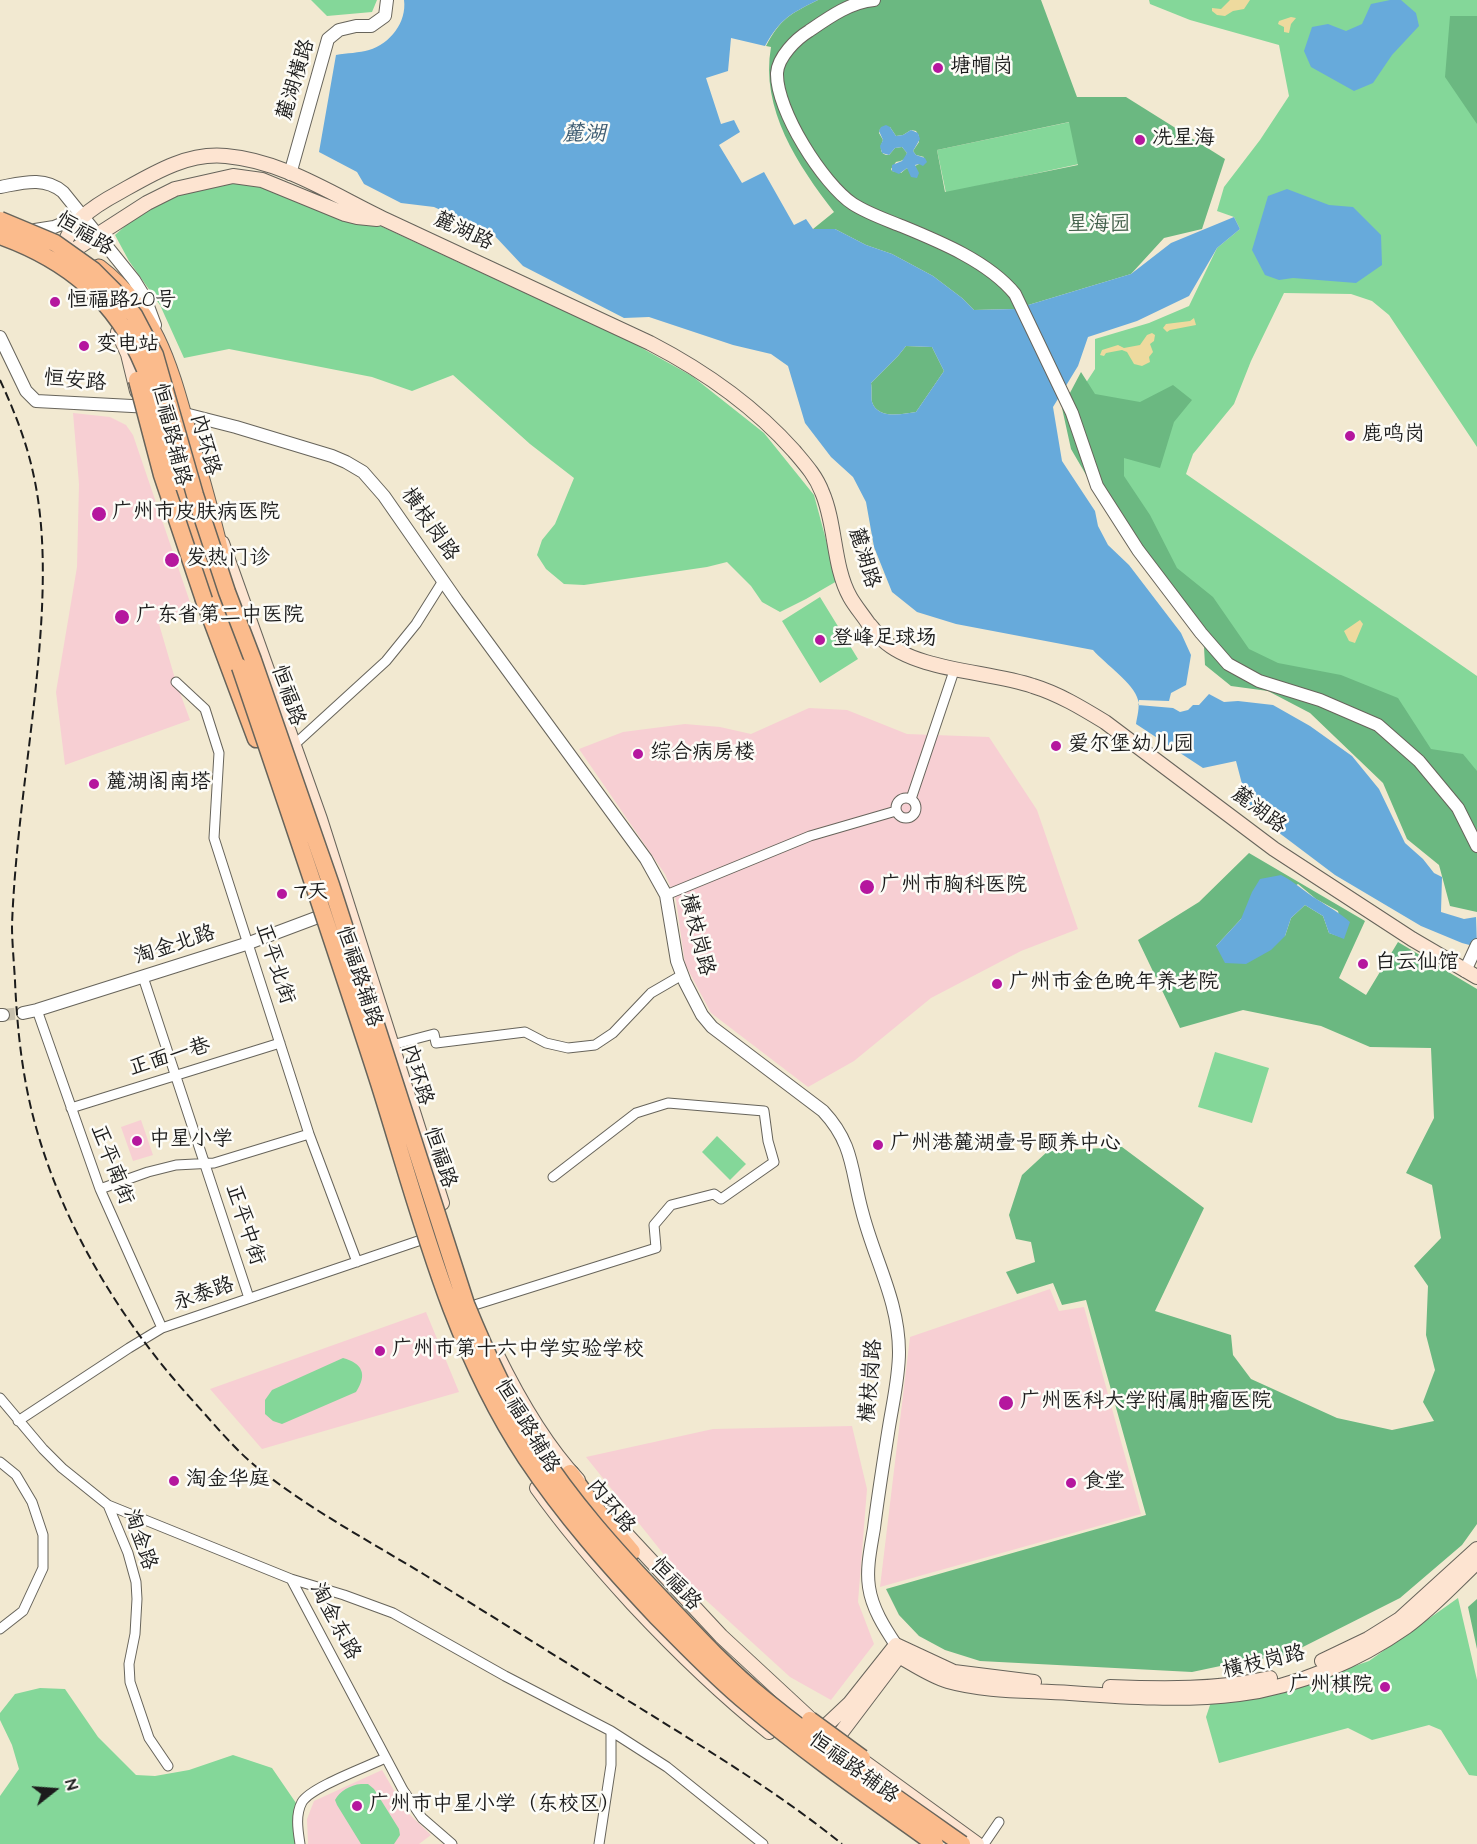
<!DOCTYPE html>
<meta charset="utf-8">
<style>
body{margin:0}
#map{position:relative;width:1477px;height:1844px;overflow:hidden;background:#f2e9d1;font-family:"Architects Daughter",sans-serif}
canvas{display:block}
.north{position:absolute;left:24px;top:1760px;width:60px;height:60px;-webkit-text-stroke:4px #fdfcf7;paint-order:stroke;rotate:73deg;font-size:16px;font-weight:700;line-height:24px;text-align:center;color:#1c1c1c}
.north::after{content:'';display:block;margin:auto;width:21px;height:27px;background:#1c1c1c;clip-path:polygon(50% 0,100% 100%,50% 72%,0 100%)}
</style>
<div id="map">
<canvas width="1477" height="1844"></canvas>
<div class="north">N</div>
</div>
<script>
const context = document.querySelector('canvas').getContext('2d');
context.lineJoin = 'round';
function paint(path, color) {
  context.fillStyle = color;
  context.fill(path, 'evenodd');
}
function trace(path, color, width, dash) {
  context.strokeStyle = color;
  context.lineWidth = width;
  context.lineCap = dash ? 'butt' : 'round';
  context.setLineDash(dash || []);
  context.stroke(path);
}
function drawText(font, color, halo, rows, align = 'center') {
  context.font = font + ' "Architects Daughter","LXGW WenKai TC",sans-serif';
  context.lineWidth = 5;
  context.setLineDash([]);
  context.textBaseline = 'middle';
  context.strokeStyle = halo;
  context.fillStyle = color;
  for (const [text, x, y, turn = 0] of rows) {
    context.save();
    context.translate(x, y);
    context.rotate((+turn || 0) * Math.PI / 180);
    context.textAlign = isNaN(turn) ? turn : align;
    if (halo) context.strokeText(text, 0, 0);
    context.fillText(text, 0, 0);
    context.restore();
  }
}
const built = new Path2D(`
 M73 413 110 417 126 425 133 435 193 611 159 624 176 682 190 720 65 765 56 692 77 567 79 484Z
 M809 708 847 710 907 734 989 737 1037 810 1078 929 1021 951 931 998 854 1061 808 1087 711 1013 685 964 676 900 665 874 579 749 623 732 685 724 720 727 751 734Z
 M141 1120 153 1155 133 1161 121 1127Z
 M1050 1289 1059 1311 1084 1307 1141 1514 880 1587 910 1337Z
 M426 1312 459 1392 262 1449 210 1389Z
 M852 1426 867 1489 858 1602 874 1644 831 1700 790 1677 685 1581 586 1457 713 1429Z
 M382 1770 406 1811 431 1835 419 1844H308L307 1819 314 1801Z`);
const green = new Path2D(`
 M311 0H377L372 12 327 16Z
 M1149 0H1477V447L1389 315 1372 301 1351 294 1284 293 1251 361 1234 404 1193 454 1186 474 1477 676V831L1260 676 1097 486 1078 395 1095 369V339L1149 323 1189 306 1217 248 1240 229 1234 217 1217 211 1224 187 1260 140 1289 96 1279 45 1190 20 1150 4Z
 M1070 122 1079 164 946 193 937 150Z
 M231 181 276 182 348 211 631 342 692 376 764 433 814 495 837 581 806 599 780 612 762 602 751 586 727 562 707 567 584 585 564 584 546 569 537 555 542 540 555 524 574 478 530 444 453 375 412 391 372 377 229 349 184 358 160 305 129 261 115 235 132 220 163 200Z
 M820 597 858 659 820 683 782 621Z
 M1215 1052 1269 1068 1252 1123 1198 1107Z
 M717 1136 746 1164 730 1180 702 1152Z
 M343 1358C362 1363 368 1374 356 1392L282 1424 273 1421 265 1414V1400L272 1390Z
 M1458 1598 1477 1680V1776L1469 1775 1441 1730 1429 1725 1372 1740 1348 1728 1219 1763 1206 1717 1211 1702 1273 1694 1369 1661Z
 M40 1688 65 1689 98 1737 136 1775 155 1776 189 1770 233 1755 272 1768 296 1803 297 1844H0V1796L19 1769 12 1745 0 1720V1713L15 1694Z
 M361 1784H368L374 1789 399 1829 400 1835 394 1844H361L337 1805 335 1800C340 1791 350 1785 361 1784Z`);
const forest = new Path2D(`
 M818 0H1041L1077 97H1126L1225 159 1202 229 1164 238 1131 274 1015 309 974 310 962 298 933 276 892 254 866 245 835 229H813L834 212C798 165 760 109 771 47L766 46C781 18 790 14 818 0ZM1069 122 1078 165 945 192 937 150ZM890 127 896 136 903 135 911 130 916 131 919 136V142L913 151 916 155 924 157 919 164 915 166 910 175V171L907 168 901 173 892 171 891 169 896 162C902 161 905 160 907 153L902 147 895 148 889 155C879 155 880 147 883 140L879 133 880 129Z
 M1450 16H1477V124L1445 77Z
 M906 346 932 347 944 371 916 412C903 414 878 420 872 402 871 397 872 389 871 383L898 356Z
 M1081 372 1095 394 1140 402 1173 385 1192 400 1174 422 1160 468 1124 458V476L1150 515 1177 568 1213 597 1249 649 1278 663 1341 675 1398 698 1431 749 1463 754 1477 771V912L1450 906 1439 865 1407 839 1383 783 1310 713 1268 691 1231 686 1205 665 1204 647 1117 528 1071 449 1062 408Z
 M1249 853 1365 921 1339 978 1366 995 1398 942 1477 989V1524L1462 1545 1400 1598 1287 1655 1244 1661 1192 1672 980 1661 945 1650 919 1636 899 1615 886 1589 1146 1515 1086 1300 1062 1305 1053 1283 1017 1294 1006 1272 1035 1262 1031 1242 1016 1239 1009 1215 1022 1175 1048 1151 1122 1147 1204 1208 1155 1311 1231 1335 1233 1355 1251 1379 1337 1418 1392 1430 1434 1421 1423 1402 1435 1370 1426 1335 1428 1286 1414 1266 1441 1238 1432 1185 1406 1173 1434 1118 1431 1048 1370 1047 1321 1026 1243 1010 1180 1028 1138 940 1199 902ZM1298 884 1316 899 1338 911 1344 938 1329 933 1323 916 1305 905 1291 918 1285 936 1216 946 1241 919Z
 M1477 1599V1649L1468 1607Z`);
const sand = new Path2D(`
 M1230 0H1250L1244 9 1233 11 1225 16 1217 15 1212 11V8L1221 9Z
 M1291 17 1296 18 1291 24 1289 33 1284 32V27L1278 24 1279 21Z
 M1194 318 1196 325 1170 330 1167 332 1163 328 1166 324 1190 321Z
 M1152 333 1155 335 1154 341 1150 344 1153 352 1149 357 1150 362 1142 366 1134 364 1127 352 1122 350 1106 353 1104 356 1100 355 1102 350 1118 345 1124 348 1140 345 1147 335Z
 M1360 620 1363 624 1355 643 1349 641 1344 631Z`);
const water = new Path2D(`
 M404 0H818C790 14 781 18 765 46L731 38 728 71 706 78 721 124 734 120 740 132 719 145 742 183 764 172 794 225 806 219 813 229H835L866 245 892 254 933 276 962 298 974 310 1015 309 1131 274 1171 243 1234 217 1240 229 1217 248 1189 296 1137 321 1088 337 1078 366 1053 407 1062 461 1095 511 1098 526 1108 545 1129 565 1181 633 1191 655 1186 685 1171 693 1169 701 1139 700 1138 705 1173 708 1180 712 1188 710 1193 705H1199L1209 694 1224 702 1238 701 1273 705 1310 726 1352 756 1379 789 1405 843 1423 859 1434 873 1442 877 1441 912 1464 919 1476 917 1477 947 1462 943 1421 926 1335 875 1270 826 1247 803 1236 761 1203 768 1136 724C1137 717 1140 707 1138 700 1134 683 1105 664 1093 650L956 624 917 612 892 592 874 547 866 502 853 477 831 457 805 423 788 366 771 354 733 345 649 317 624 318 523 266 493 234 434 207 401 203 364 184 357 172 319 152 336 55C347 53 359 53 369 50 390 44 407 22 404 0ZM906 346 932 347 944 371 916 412C903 414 878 420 872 402 871 397 872 389 871 383L898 356Z
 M1390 0H1401L1416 13 1419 26 1392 55 1373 83 1354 91 1311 67 1304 51 1312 27 1328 24 1346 31 1362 24 1371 4Z
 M886 125 890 127 896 136 903 135 911 130 918 133 920 139 913 151 916 155 925 158 927 162 923 166 919 164 915 165 919 173 917 178 911 177 907 168 899 174 892 171V165L902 161 907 153 902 147 895 148 889 155 882 153 880 146 883 140 879 131 881 127Z
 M1287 189 1329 205 1353 207 1381 235 1382 265 1356 283 1293 278 1279 280 1265 275 1252 250 1268 196Z
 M1281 875C1295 882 1305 892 1318 900 1329 907 1340 913 1350 922L1344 939 1329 933 1323 916 1305 905 1291 918 1285 936 1271 950 1246 964 1225 963 1216 946 1241 919 1252 892 1260 879Z`);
const tertiaryTunnel = new Path2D(`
 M3 1015 23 1013`);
const minor = new Path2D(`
 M176 682 205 709 219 753 214 838 309 1134 357 1262
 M294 745 386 661 416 624 443 581
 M896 808a10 10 0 1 1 20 0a10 10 0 1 1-20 0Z
 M911 799 955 668
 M666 895 810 836 896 811
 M143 977 249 1298
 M37 1010 100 1189 162 1328
 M392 1045 434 1034 436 1043 525 1032 546 1043 568 1048 595 1045 613 1033 651 993 682 975
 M71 1108 280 1043
 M100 1189 148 1172 176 1165 214 1163 309 1134
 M465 1308 656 1248 654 1225 671 1205 714 1194 721 1199 774 1162 768 1141 764 1111 668 1103 636 1113 553 1177
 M0 1398 43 1449 62 1468 108 1505 128 1553 136 1582 137 1599 135 1634 129 1664 130 1682 149 1738 168 1766
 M18 1421 129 1348 162 1328 421 1240
 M0 1462 16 1475 32 1502 43 1535V1568L23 1611 0 1629
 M108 1505 291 1579 344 1595 393 1613 505 1676 611 1731V1765L599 1844
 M291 1579 403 1790 422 1818 452 1844
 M611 1731 667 1767 763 1844
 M300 1844C298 1831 295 1815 302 1802 311 1787 367 1767 385 1758
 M984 1844 999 1822`);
const tertiary = new Path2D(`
 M874 0C850 2 828 18 809 31 796 39 778 57 777 73 776 110 823 184 853 204 867 213 884 219 899 225 938 241 988 261 1015 294L1072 413 1097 486 1138 550 1201 633 1228 664 1259 681 1320 700 1378 725 1419 761 1458 808 1477 846
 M290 174 328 39 339 30 356 26H371L385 16 387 0
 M0 187C22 183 44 176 63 192L134 280 145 298 155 325
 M35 230 54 227 83 215
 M0 337 26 391 36 401 151 407
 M177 412 236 427 332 456 346 462 363 472 384 496 457 601 646 859 666 895 677 961 685 982 702 1015 712 1027 823 1111C854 1144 851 1171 862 1211 874 1259 899 1301 899 1352 899 1379 892 1406 888 1433 883 1465 878 1496 874 1528 871 1547 866 1568 869 1587 872 1608 884 1627 896 1645
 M1465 971 1477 945
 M23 1013 37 1010 249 943 329 913
 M0 1015H3`);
const secondary = new Path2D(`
 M61 256C67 223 92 207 120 192 152 174 187 152 226 156 284 161 335 196 386 220 474 261 562 302 650 343 704 371 754 406 794 451 805 464 816 476 822 492 836 524 833 567 850 597 855 606 862 614 868 623 873 628 877 635 883 640 916 671 989 671 1033 686 1059 694 1082 708 1105 722L1274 849 1412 939 1477 977
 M61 256 74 250 147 203 175 189 233 176 262 180 345 214 357 217 377 219
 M118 332 128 354 137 391
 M222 543 320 819 442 1203
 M496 1353C518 1398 544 1444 578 1480
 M537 1488C566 1529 599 1567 633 1604 676 1650 720 1693 769 1732
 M627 1535 721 1636 817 1725
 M896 1645 899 1656C915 1665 931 1676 948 1681 987 1692 1030 1690 1070 1693 1126 1697 1183 1701 1239 1694 1297 1687 1359 1660 1406 1627 1432 1608 1454 1584 1477 1562
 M896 1645 954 1672 1034 1682
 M1322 1661 1368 1639 1400 1619 1477 1549
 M1110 1687C1163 1689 1218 1690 1270 1678
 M816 1735 850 1703 896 1645
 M831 1746 899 1656
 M853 1754 977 1844`);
const primary = new Path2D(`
 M99 267C158 312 171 370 190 437 201 477 213 516 222 557`);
const trunk = new Path2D(`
 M176 482 240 667
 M204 600 256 739
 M570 1473 595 1508 632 1552`);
const rail = new Path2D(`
 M0 380C13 408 25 438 32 468 43 514 44 561 42 608 37 714 16 818 12 925 12 943 14 962 15 981 17 1027 22 1075 34 1120 62 1225 121 1322 194 1402 215 1425 235 1450 259 1469 311 1510 369 1541 425 1575 497 1619 568 1664 640 1708 709 1751 779 1793 842 1844`);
const trunkBridge = new Path2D(`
 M0 220 55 243 93 270 114 291 134 315 155 355 195 495 227 592 253 660 331 885 466 1304C486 1353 508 1401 536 1446 571 1501 615 1550 660 1597 693 1632 726 1668 764 1699 827 1750 895 1797 962 1844
 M0 236C67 260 116 300 144 367 159 404 166 444 176 482
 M137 380 162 475 204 600
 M240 667C287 805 334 944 379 1083 419 1210 451 1345 526 1458 564 1515 609 1566 656 1616 686 1646 715 1677 748 1704 807 1754 872 1799 935 1844
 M810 1720 862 1758`);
const markers = [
 [938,68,6,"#b5179e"],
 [1140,140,6,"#b5179e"],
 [55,302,6,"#b5179e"],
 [84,346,6,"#b5179e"],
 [1350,436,6,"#b5179e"],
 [99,514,8,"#b5179e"],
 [172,560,8,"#b5179e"],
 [122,617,8,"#b5179e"],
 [820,640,6,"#b5179e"],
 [1056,746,6,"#b5179e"],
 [638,754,6,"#b5179e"],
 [94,784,6,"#b5179e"],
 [867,887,8,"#b5179e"],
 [282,894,6,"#b5179e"],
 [1363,964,6,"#b5179e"],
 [997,984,6,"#b5179e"],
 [137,1141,6,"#b5179e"],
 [878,1145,6,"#b5179e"],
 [380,1351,6,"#b5179e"],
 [1006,1403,8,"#b5179e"],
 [174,1481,6,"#b5179e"],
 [1071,1483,6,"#b5179e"],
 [1385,1687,6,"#b5179e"],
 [357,1806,6,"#b5179e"]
];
const poiNames = [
 ["塘帽岗",950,68],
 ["冼星海",1152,140],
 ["恒福路20号",67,302],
 ["变电站",96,346],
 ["鹿鸣岗",1362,436],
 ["广州市皮肤病医院",112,514],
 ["发热门诊",186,560],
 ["广东省第二中医院",136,617],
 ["登峰足球场",832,640],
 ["爱尔堡幼儿园",1068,746],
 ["综合病房楼",650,754],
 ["麓湖阁南塔",106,784],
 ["广州市胸科医院",880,887],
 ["7天",294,894],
 ["白云仙馆",1375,964],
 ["广州市金色晚年养老院",1009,984],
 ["中星小学",149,1141],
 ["广州港麓湖壹号颐养中心",890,1145],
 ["广州市第十六中学实验学校",392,1351],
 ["广州医科大学附属肿瘤医院",1020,1403],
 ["淘金华庭",186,1481],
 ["食堂",1083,1483],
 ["广州棋院",1373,1687,"right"],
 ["广州市中星小学（东校区）",369,1806]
];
const streetNames = [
 ["麓湖横路",297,80,-73],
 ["麓湖路",463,232,25],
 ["恒福路",84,235,31],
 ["恒安路",75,382,5],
 ["恒福路辅路",170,435,76],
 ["内环路",204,445,75],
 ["横枝岗路",429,525,55],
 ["麓湖路",863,558,73],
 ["恒福路",287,696,71],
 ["麓湖路",1258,811,37],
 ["横枝岗路",696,935,76],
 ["淘金北路",175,946,-18],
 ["正平北街",274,964,72],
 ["恒福路辅路",358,977,72],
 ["正面一巷",170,1058,-17],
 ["内环路",416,1075,73],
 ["恒福路",439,1158,72],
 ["正平南街",111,1165,69],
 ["正平中街",244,1225,72],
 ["永泰路",204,1295,-19],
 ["横枝岗路",872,1381,-85],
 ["恒福路辅路",526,1427,59],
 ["内环路",610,1507,51],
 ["淘金路",139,1540,71],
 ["恒福路",675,1585,47],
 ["淘金东路",334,1622,62],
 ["横枝岗路",1264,1663,-13],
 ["恒福路辅路",853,1769,36]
];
const parkNames = [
 ["星海园",1099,226]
];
const waterNames = [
 ["麓湖",584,135]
];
paint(built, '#f7cfd3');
paint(green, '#84d799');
paint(forest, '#6bb881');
paint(sand, '#eeda9e');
paint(water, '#67aadb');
trace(tertiaryTunnel, '#c7c0ad', 12, [12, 6]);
trace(minor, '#67645b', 11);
trace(tertiary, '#67645b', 14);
trace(secondary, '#67645b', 16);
trace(primary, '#67645b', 17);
trace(trunk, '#67645b', 19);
trace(minor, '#fff', 9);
trace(tertiary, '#fff', 12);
trace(secondary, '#fde4d1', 14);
trace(primary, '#fbbb8c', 15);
trace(trunk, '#fbbb8c', 16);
trace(rail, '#1c1c1c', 2, [9, 4.5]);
trace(trunkBridge, '#67645b', 19, []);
trace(trunkBridge, '#fbbb8c', 16);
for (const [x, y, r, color] of markers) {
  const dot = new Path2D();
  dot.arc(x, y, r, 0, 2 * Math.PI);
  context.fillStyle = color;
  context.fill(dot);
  trace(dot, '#fdfcf7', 2);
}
drawText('21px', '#1c1c1c', '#fdfcf7', poiNames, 'left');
drawText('21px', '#1c1c1c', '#fdfcf7', streetNames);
drawText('21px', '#405d48', '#fdfcf7', parkNames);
drawText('italic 22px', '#3e5c72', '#fdfcf7', waterNames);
</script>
